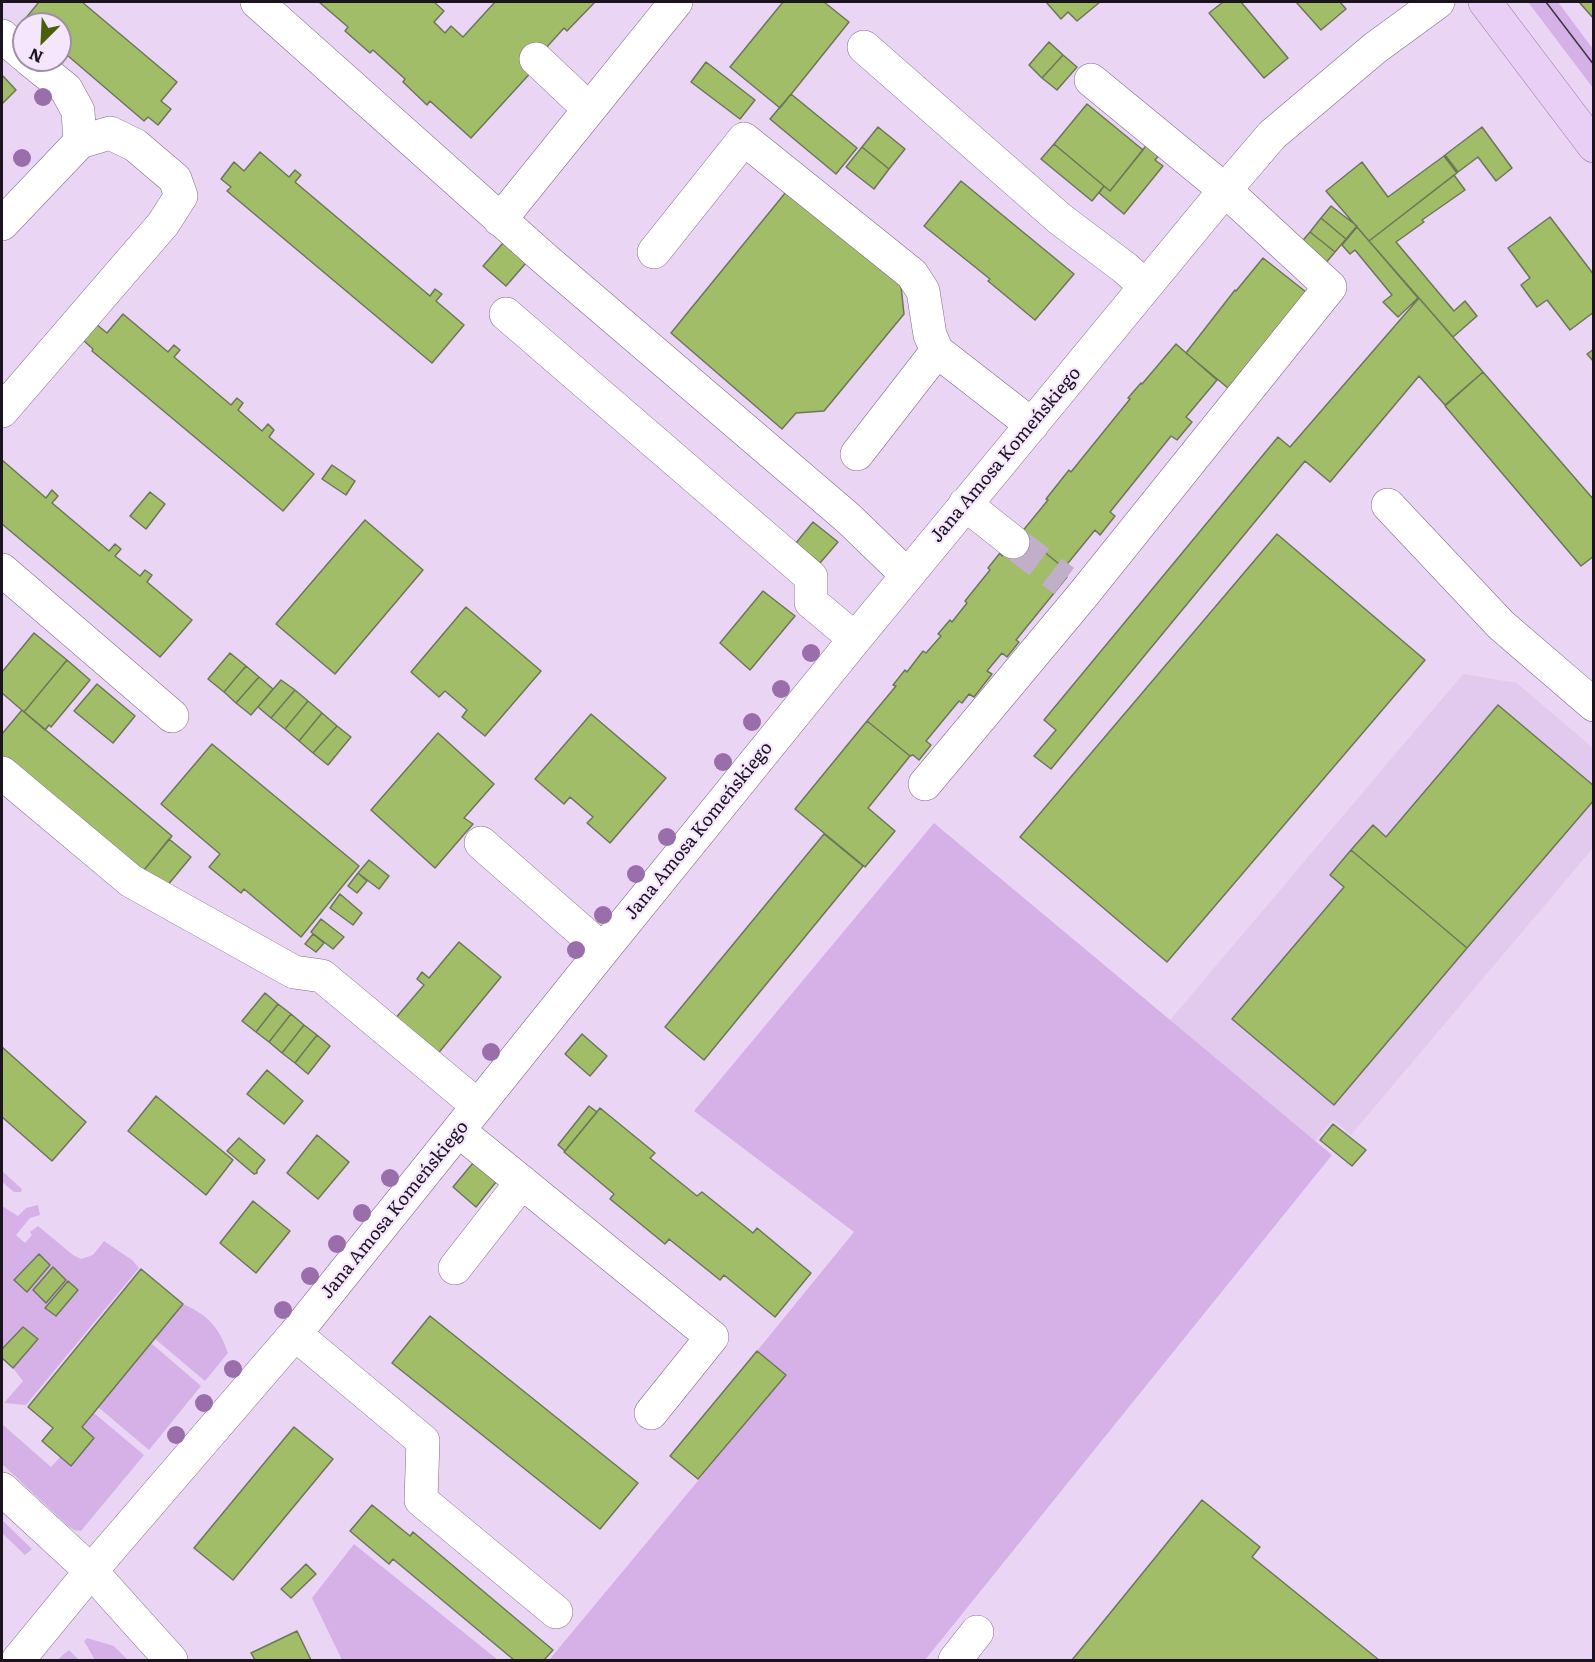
<!DOCTYPE html>
<meta charset="utf-8">
<style>
body{margin:0}
#map{position:relative;width:1595px;height:1662px;overflow:hidden;background:#ead6f4;font-family:Literata,serif}
canvas{display:block}
.frame{position:absolute;inset:0;border:3px solid #1b141e;pointer-events:none}
.north{position:absolute;left:12px;top:12px;width:60px;height:60px;box-sizing:border-box;background:#f5e5fd;border:2px solid #9e91a4;border-radius:50%;rotate:204deg;font-size:16px;font-weight:700;line-height:24px;text-align:center;color:#1b141e}
.north::after{content:'';display:block;margin:auto;width:21px;height:27px;background:#4a5f07;clip-path:polygon(50% 0,100% 100%,50% 72%,0 100%)}
</style>
<div id="map">
<canvas width="1595" height="1662"></canvas>
<div class="frame"></div>
<div class="north">N</div>
</div>
<script>
const context = document.querySelector('canvas').getContext('2d');
context.lineJoin = 'round';
function paint(path, color) {
  context.fillStyle = color;
  context.fill(path, 'evenodd');
}
function trace(path, color, width, dash) {
  context.strokeStyle = color;
  context.lineWidth = width;
  context.lineCap = dash ? 'butt' : 'round';
  context.setLineDash(dash || []);
  context.stroke(path);
}
function drawText(font, color, halo, rows, align = 'center') {
  context.font = font + ' Literata,serif';
  context.lineWidth = 4.5;
  context.setLineDash([]);
  context.textBaseline = 'middle';
  context.strokeStyle = halo;
  context.fillStyle = color;
  for (const [text, x, y, turn = 0] of rows) {
    context.save();
    context.translate(x, y);
    context.rotate((+turn || 0) * Math.PI / 180);
    context.textAlign = isNaN(turn) ? turn : align;
    if (halo) context.strokeText(text, 0, 0);
    context.fillText(text, 0, 0);
    context.restore();
  }
}
const built = new Path2D(`
 M1463 674 1517 683 1593 748V848L1351 1135 1333 1120 1315 1141 1170 1020Z`);
const green = new Path2D(`
 M1528 2H1558L1593 49V88Z
 M934 823 1332 1155 925 1660H549L786 1375 757 1351 854 1232 694 1111Z
 M2 1171 22 1189 21 1192H14L2 1182Z
 M38 1205 40 1215 30 1218 16 1235 25 1243 32 1235 30 1232 38 1226 73 1255 81 1259 93 1255 104 1241 132 1260 139 1268 26 1405 4 1403 23 1381 13 1368 38 1339 23 1327 2 1348V1206L18 1216 26 1208ZM39 1254 50 1266 27 1292 14 1280ZM53 1268 66 1280 46 1303 33 1290ZM67 1281 78 1291 56 1316 45 1308Z
 M183 1304C208 1315 219 1327 228 1353L205 1381 154 1338Z
 M151 1343 201 1386 149 1450 98 1407Z
 M94 1413 144 1455 81 1531 74 1530 67 1525 2 1464V1424L51 1467 61 1456 71 1466 94 1438 82 1427Z
 M2 1520 32 1549 25 1555 2 1533Z
 M354 1544 498 1660H342L312 1598Z
 M87 1638 114 1646 128 1660H95L84 1641Z
 M69 1650 79 1660H57Z`);
const building = new Path2D(`
 M39 2H82L177 82 161 101 171 109 158 125 148 117 144 121 60 49V24H31L25 19Z
 M319 2H434L444 11 434 22 445 33 451 26 463 37 495 2H595L567 31 564 28 536 59 535 68 471 138 430 101 427 105 403 82 405 79 373 50 370 53 345 31 348 27Z
 M783 2H824L849 22 780 108 730 67Z
 M1046 2H1100L1077 21 1068 12 1061 19Z
 M1223 2H1241L1288 58 1264 78 1209 13Z
 M1296 2H1340L1346 9 1321 30Z
 M1579 2H1594V19Z
 M1049 42 1063 55 1042 78 1029 65Z
 M1063 55 1077 67 1057 90 1042 78Z
 M706 62 755 100 740 119 691 82Z
 M2 75 16 90 2 104Z
 M791 94 857 148 836 174 770 119Z
 M1087 104 1143 150 1110 191 1054 144Z
 M878 127 905 149 889 169 862 147Z
 M1482 127 1512 168 1496 181 1478 157 1458 172 1445 155Z
 M1149 142 1162 152 1155 160 1163 166 1124 214 1099 193 1104 186 1110 191Z
 M1054 144 1104 186 1092 201 1041 159Z
 M862 147 889 169 874 189 846 167Z
 M260 152 289 177 295 170 301 175 295 182 430 296 435 289 442 294 436 301 464 325 432 363 227 191 231 187 221 179 234 162 244 171Z
 M1444 156 1457 173 1369 241 1326 191 1362 162 1388 197Z
 M1454 175 1465 190 1422 220 1424 222 1396 242 1454 311 1465 301 1477 316 1453 337 1369 241Z
 M961 181 1074 274 1035 320 988 281 990 279 924 226Z
 M786 192 901 286 904 314 824 411 796 413 782 429 671 333Z
 M1331 206 1357 226 1346 239 1321 218Z
 M1550 217 1594 275V312L1570 330 1547 300 1537 307 1521 285 1530 278 1508 248Z
 M1321 218 1346 239 1335 252 1310 232Z
 M1357 227 1418 298 1398 317 1383 302 1392 295 1355 250 1350 254 1342 245Z
 M1310 232 1335 252 1324 265 1299 245Z
 M503 243 526 263 506 286 483 266Z
 M1263 258 1306 292 1228 388 1186 353 1235 290 1236 291Z
 M1419 298 1483 372 1445 405 1419 376 1330 482 1305 461 1051 769 1034 756 1056 730 1044 720 1278 437 1290 447Z
 M123 314 168 352 174 345 180 350 174 357 231 405 237 398 243 403 238 410 262 431 268 424 274 430 269 437 314 474 283 511 92 351 93 349 83 340 96 324 107 333Z
 M1176 344 1217 380 1186 417 1192 422 1177 440 1171 436 1110 512 1115 516 1100 535 1095 530 1064 568 1021 533 1048 500 1046 499 1069 470 1071 472 1130 399 1128 398 1141 383 1142 384Z
 M1594 349V362L1587 354Z
 M1483 372 1594 500V556L1581 566 1445 406Z
 M2 460 46 498 52 490 58 496 52 503 109 551 115 544 121 549 115 556 140 576 145 570 152 575 147 582 192 620 160 657 2 524Z
 M332 465 355 481 346 495 322 479Z
 M150 492 165 504 146 529 130 516Z
 M365 520 423 570 335 674 276 624Z
 M813 522 838 542 820 563 796 543Z
 M1021 533 1064 568 1061 571 1067 577 1016 640 1019 642 1007 657 1002 653 987 671 992 674 974 697 969 694 962 703 959 701 926 741 931 745 919 760 913 755 910 756 867 721 896 686 893 685 905 670 907 672 923 651 926 653 941 636 938 634 950 620 952 622 967 603 965 601 990 570 988 568 1000 553 1002 556Z
 M1277 534 1425 660 1167 962 1020 837Z
 M763 591 795 616 750 670 720 643Z
 M466 607 541 671 485 736 462 717 467 710 445 691 439 697 411 672Z
 M34 633 67 660 24 712 2 693V672Z
 M230 653 246 666 224 692 208 679Z
 M67 660 90 680 51 727 49 725 45 730 24 712Z
 M246 666 259 677 236 703 224 692Z
 M259 677 273 689 251 715 236 703Z
 M281 680 295 690 271 718 258 707Z
 M97 684 135 716 113 743 74 711Z
 M295 690 308 701 285 729 271 718Z
 M308 701 322 713 299 741 285 729Z
 M1498 705 1594 786V800L1467 948 1351 850 1373 825 1386 837Z
 M22 710 172 836 140 875 2 758V734Z
 M322 713 337 726 313 753 299 741Z
 M591 714 666 778 610 843 587 823 593 817 570 797 564 804 535 779Z
 M867 721 910 756 868 808 895 831 865 867 795 809Z
 M337 726 351 737 328 765 313 753Z
 M438 733 494 784 464 818 473 824 435 868 371 810Z
 M212 744 359 866 301 937 244 889 241 893 209 867 220 854 161 804Z
 M824 834 863 866 704 1060 665 1027Z
 M169 839 191 857 162 892 140 875Z
 M1351 850 1467 948 1334 1105 1232 1019 1344 887 1330 875Z
 M369 860 389 876 379 889 358 873Z
 M358 873 367 881 357 893 348 886Z
 M340 894 362 913 353 925 330 908Z
 M321 919 344 937 333 949 311 932Z
 M313 934 324 943 316 952 305 944Z
 M459 942 501 977 436 1056 394 1020 424 985 417 979 422 972 429 978Z
 M265 993 278 1004 256 1032 242 1021Z
 M278 1004 291 1014 269 1042 256 1032Z
 M291 1014 304 1025 282 1053 269 1042Z
 M304 1025 317 1035 295 1063 282 1053Z
 M582 1034 607 1056 590 1076 565 1054Z
 M317 1035 330 1046 308 1074 295 1063Z
 M2 1047 86 1122 52 1161 2 1117Z
 M267 1070 303 1101 284 1124 247 1094Z
 M156 1096 233 1160 206 1195 128 1131Z
 M589 1106 597 1112 565 1151 558 1145Z
 M600 1108 655 1153 650 1158 697 1196 702 1192 753 1233 757 1228 811 1273 775 1317 724 1275 720 1280 669 1239 665 1244 610 1199 614 1194 564 1152Z
 M1333 1124 1366 1150 1352 1166 1320 1140Z
 M317 1135 349 1162 318 1199 287 1173Z
 M239 1138 265 1160 257 1170V1173L254 1174 227 1151Z
 M473 1163 496 1182 476 1207 453 1187Z
 M253 1201 290 1231 256 1273 220 1243Z
 M39 1254 50 1265 27 1292 14 1280Z
 M53 1267 66 1280 46 1303 33 1290Z
 M141 1269 183 1304 82 1427 94 1438 71 1466 42 1441 53 1428 28 1407Z
 M68 1281 78 1290 56 1316 45 1308Z
 M430 1316 638 1483 600 1529 392 1363Z
 M23 1327 38 1339 13 1368 2 1358V1349Z
 M757 1351 786 1375 698 1479 670 1456Z
 M294 1427 333 1459 233 1580 194 1548Z
 M1202 1500 1260 1547 1252 1557 1379 1660H1072Z
 M372 1505 410 1536 413 1532 553 1650 544 1660H514L393 1559 389 1564 350 1531Z
 M306 1564 316 1574 291 1598 281 1589Z
 M297 1631 311 1660H255L251 1653Z`);
const minorTunnel = new Path2D(`
 M1013 542 1064 581`);
const minor = new Path2D(`
 M257 2 545 259 848 518 907 575
 M2 36 24 55
 M864 47 1060 219 1125 268 1145 286
 M536 59 589 109
 M500 220 676 2
 M2 224 80 142
 M654 252 744 139 912 274 923 291 930 335 937 351 1032 425
 M506 314 811 577V602L855 639
 M2 411 163 224 181 196 175 179 135 145 110 133 80 142 78 111 66 89 30 60
 M857 454 937 351
 M965 504 1013 542
 M1388 505 1501 625 1594 705
 M2 570 172 716
 M2 773 131 881 294 972 322 976 478 1106
 M925 784 1082 596 1330 287 1225 190 1091 80
 M481 843 603 950
 M459 1131 712 1337 651 1413
 M455 1268 522 1182
 M295 1334 423 1441 421 1500 556 1612
 M2 1489 91 1571 171 1660
 M18 1660 91 1571 295 1334 603 950 855 639 1225 190 1272 135 1375 48 1438 2
 M955 1660 977 1632`);
const major = new Path2D(`
 M1485 2 1594 146`);
const tram = new Path2D(`
 M1546 2 1594 65`);
const trees = [
 [43,97],
 [22,158],
 [811,653],
 [781,689],
 [752,722],
 [723,762],
 [667,837],
 [636,874],
 [603,915],
 [576,950],
 [491,1052],
 [390,1178],
 [362,1213],
 [337,1244],
 [310,1276],
 [283,1310],
 [233,1369],
 [204,1403],
 [176,1435]
];
const streetNames = [
 ["Jana Amosa Komeńskiego",1006,455,-50],
 ["Jana Amosa Komeńskiego",699,831,-51],
 ["Jana Amosa Komeńskiego",395,1210,-51]
];
paint(built, '#e2caee');
paint(green, '#d6b1e7');
paint(building, '#a2bd68');
trace(building, '#6c7659', 1.5);
trace(minorTunnel, '#c1afc9', 33, [33, 16]);
trace(minor, '#7f6e88', 34);
trace(major, '#9778a5', 34);
trace(minor, '#fff', 33);
trace(major, '#e9cef5', 33);
trace(tram, '#3e3442', 1.5);
context.fillStyle = '#996eaa';
for (const [x, y] of trees) {
  context.beginPath();
  context.arc(x, y, 9, 0, 2 * Math.PI);
  context.fill();
}
drawText('18px', '#1b141e', '#f5e5fd', streetNames);
</script>
